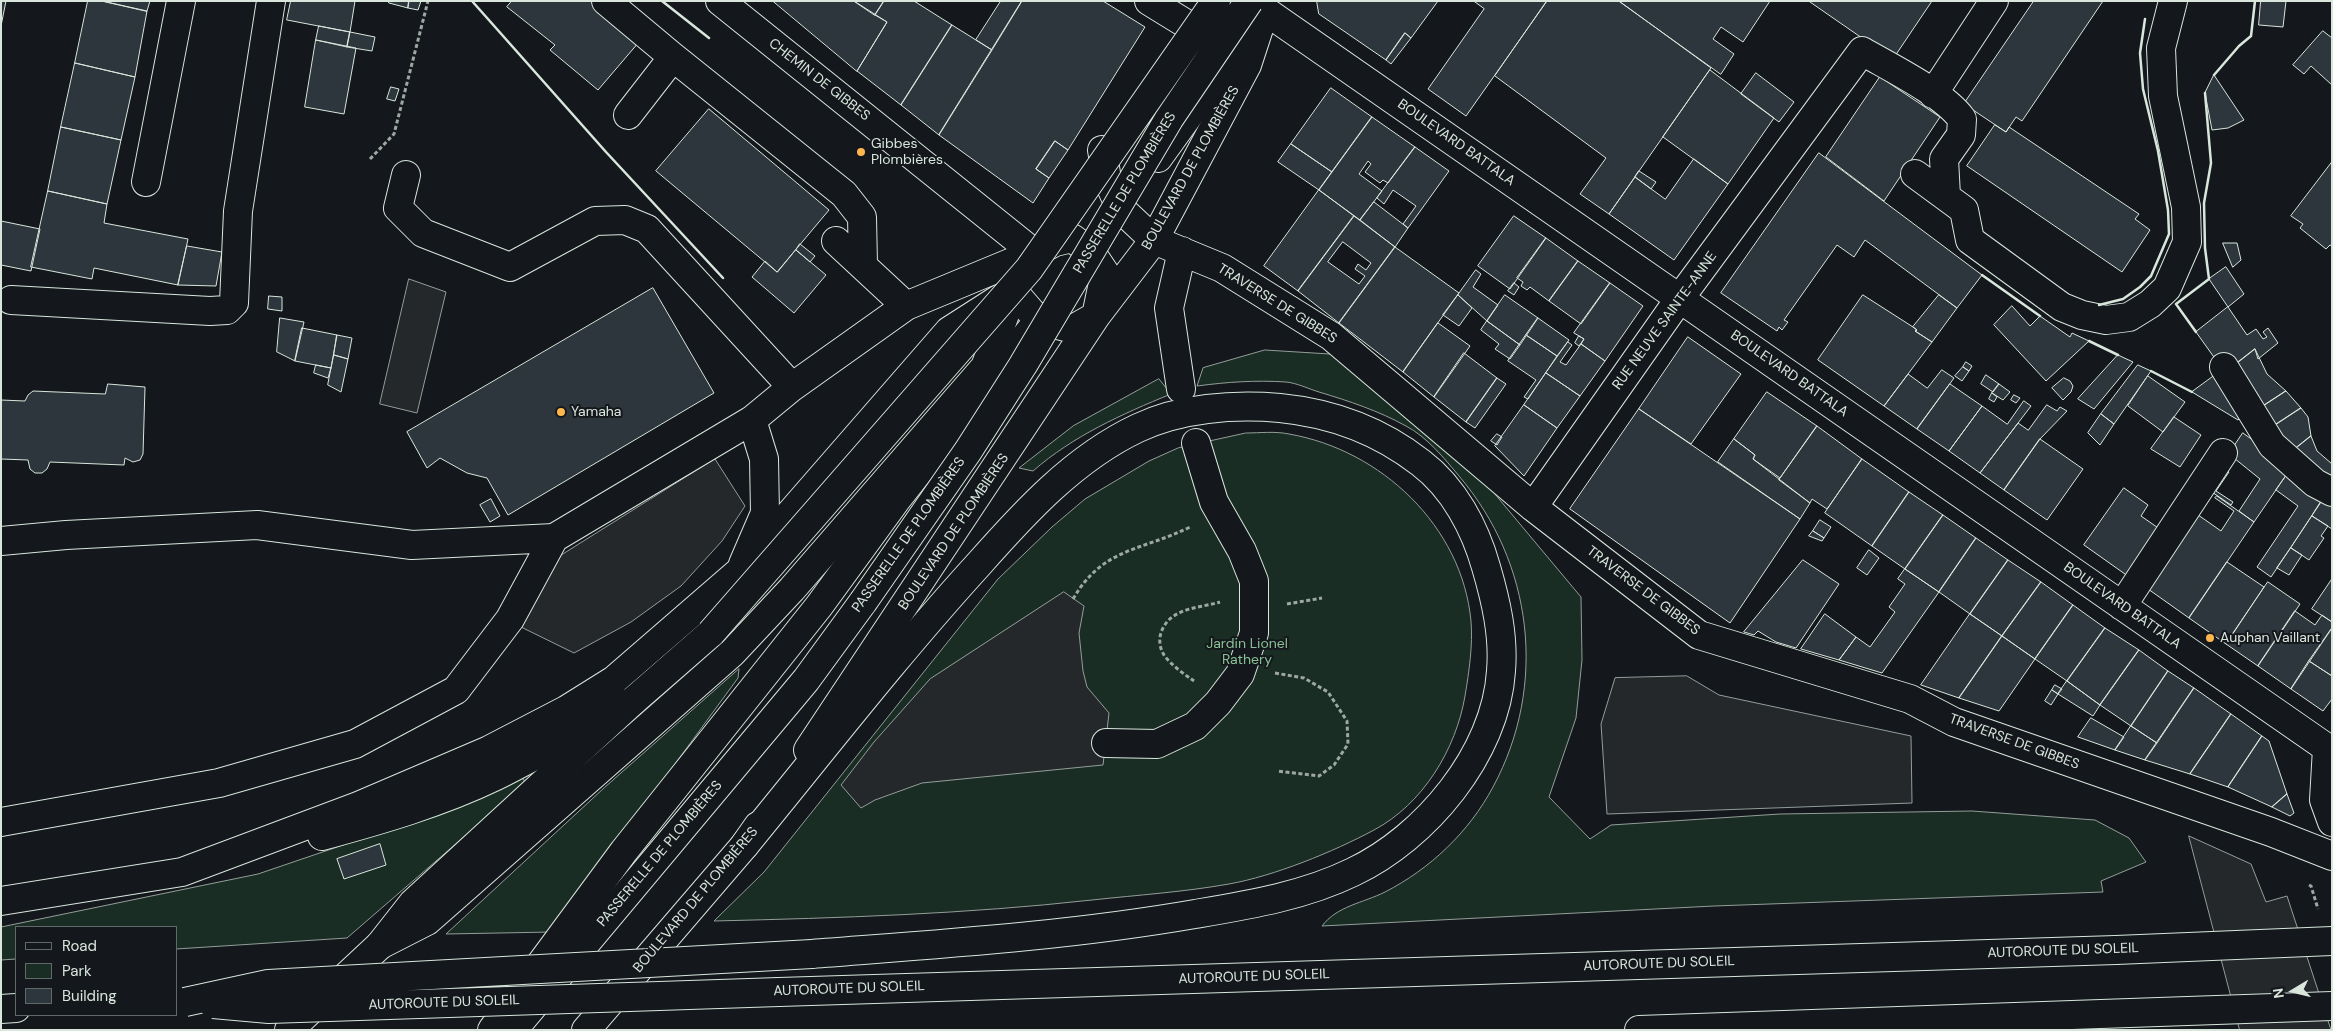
<!DOCTYPE html>
<meta charset="utf-8">
<style>
body{margin:0}
#map{position:relative;width:2333px;height:1031px;overflow:hidden;background:#14181c;font-family:"DM Sans",sans-serif}
canvas{display:block}
.frame{position:absolute;inset:0;border:2px solid #d8e6dc;pointer-events:none}
.legend{position:absolute;left:15px;top:926px;width:162px;height:90px;box-sizing:border-box;background:#14181c;border:1px solid #626a69;margin:0;padding:6px 9px;list-style:none;font-size:15px;color:#d8e6dc}
.legend li{display:flex;align-items:center;gap:10px;height:25px}
.legend b{width:25px;border:1px solid #626a69}
.north{position:absolute;left:2268px;top:966px;width:50px;height:50px;-webkit-text-stroke:4px #14181c;paint-order:stroke;rotate:261deg;font-size:14px;font-weight:700;line-height:20px;text-align:center;color:#d8e6dc}
.north::after{content:'';display:block;margin:auto;width:18px;height:22px;background:#d8e6dc;clip-path:polygon(50% 0,100% 100%,50% 72%,0 100%)}
</style>
<div id="map">
<canvas width="2333" height="1031"></canvas>
<div class="frame"></div>
<ul class="legend">
<li><b style="height:6px;background:#14181c"></b>Road</li>
<li><b style="height:14px;background:#1a2d24"></b>Park</li>
<li><b style="height:14px;background:#2c363c"></b>Building</li>
</ul>
<div class="north">N</div>
</div>
<script>
const context = document.querySelector('canvas').getContext('2d');
context.lineJoin = 'round';
function paint(path, color) {
  context.fillStyle = color;
  context.fill(path, 'evenodd');
}
function trace(path, color, width, dash) {
  context.strokeStyle = color;
  context.lineWidth = width;
  context.lineCap = dash ? 'butt' : 'round';
  context.setLineDash(dash || []);
  context.stroke(path);
}
function drawText(font, color, halo, rows, align = 'center') {
  context.font = font + ' "DM Sans",sans-serif';
  context.lineWidth = 4;
  context.setLineDash([]);
  context.textBaseline = 'middle';
  context.strokeStyle = halo;
  context.fillStyle = color;
  for (const [text, x, y, turn = 0] of rows) {
    context.save();
    context.translate(x, y);
    context.rotate((+turn || 0) * Math.PI / 180);
    context.textAlign = isNaN(turn) ? turn : align;
    if (halo) context.strokeText(text, 0, 0);
    context.fillText(text, 0, 0);
    context.restore();
  }
}
const green = new Path2D(`
 M1265 350 1330 354 1489 487 1581 597 1582 660 1576 718 1549 797 1590 839 1611 825 1780 814 1972 811 2095 820 2129 838 2146 862 2101 881 2103 892 1714 906 1322 926C1337 906 1363 903 1385 892 1430 869 1469 832 1493 787 1548 685 1533 563 1459 476 1444 458 1427 437 1406 426 1379 411 1349 401 1319 392 1309 389 1297 383 1286 382 1256 380 1227 382 1197 386L1203 368Z
 M1159 379 1171 394C1122 414 1073 436 1033 471L1019 468 1073 426Z
 M1246 433C1260 433 1275 431 1289 434 1381 450 1462 526 1471 621 1473 645 1469 672 1465 696 1456 749 1423 804 1374 830 1333 852 1274 876 1229 884 1184 892 1138 895 1092 900 966 914 840 918 714 921L764 872 998 579 1052 527 1085 499 1149 461 1178 448Z
 M739 669 738 678 552 932 446 934 604 788Z
 M523 777 525 784 347 938 176 949V927H16V959L1 960V927L258 874 446 810Z`);
const parking = new Path2D(`
 M409 279 446 292 417 413 380 404Z
 M715 459 745 506 722 541 681 586 631 622 574 653 521 627 560 556Z
 M1064 592 1084 606 1079 633 1083 671 1087 687 1109 713 1103 765 922 783 875 800 861 808 841 785 874 742 930 679Z
 M1687 676 1719 695 1911 736 1912 803 1607 814 1601 724 1615 678Z
 M2189 836 2251 864 2266 902 2287 896 2331 1030H2240Z`);
const building = new Path2D(`
 M1 1H6L1 26Z
 M88 1H102L147 11 135 77 75 63Z
 M102 1H150L147 11Z
 M291 1H355L350 32 287 20Z
 M389 1H409L408 8 389 3Z
 M409 1H421L418 10 408 8Z
 M512 1H590L639 42 598 90 550 50 555 45 507 7Z
 M773 1H854L887 22 857 71Z
 M854 1H884L875 15Z
 M884 1H914L952 25 901 105 857 71 887 22 875 15Z
 M1001 1H1022L992 50 976 40Z
 M1022 1H1103L1145 27 1068 150 1055 141 1036 169 1049 178 1033 203 939 135Z
 M1317 1H1438L1411 38 1405 33 1386 60 1319 14Z
 M1474 1H1547L1466 116 1428 89 1484 9Z
 M1547 1H1619L1711 68 1609 214 1580 194 1606 158 1495 76Z
 M1619 1H1770L1743 42 1721 27 1713 39 1734 54 1721 74Z
 M1809 1H1932L1893 59Z
 M2034 1H2103L2022 121 2016 117 2006 132 1964 104Z
 M2261 1H2286L2283 27 2259 25Z
 M952 25 992 50 939 135 901 105Z
 M319 26 350 32 347 47 316 40Z
 M2323 31 2332 38V85L2311 66 2304 74 2293 65Z
 M350 32 375 37 372 51 347 47Z
 M1405 33 1411 38 1391 64 1386 60Z
 M316 40 356 48 344 114 305 107Z
 M75 63 135 77 121 140 61 127Z
 M1710 70 1774 118 1728 184 1663 137Z
 M1756 73 1794 102 1779 122 1741 94Z
 M2214 75 2244 120 2228 128 2212 130 2205 93Z
 M1880 77 1940 117 1884 201 1826 157Z
 M391 87 399 89 395 101 387 99Z
 M1331 88 1372 117 1332 172 1291 144Z
 M709 109 829 210 777 272 656 171Z
 M1372 117 1415 147 1388 183 1383 180 1380 183 1365 172 1371 164 1368 161 1359 174 1382 191 1360 220 1319 190Z
 M1995 125 2006 132 2009 127 2139 214 2135 219 2150 230 2122 272 1967 166Z
 M61 127 121 140 107 204 48 191Z
 M1055 141 1068 150 1049 178 1036 169Z
 M1291 144 1332 172 1319 190 1278 162Z
 M1415 147 1449 171 1408 228 1403 224 1416 206 1393 190 1384 204 1377 198Z
 M1819 153 1982 275 1957 308 1865 240 1854 257 1837 245 1784 320 1788 322 1782 330 1779 327 1777 331 1721 293Z
 M1694 159 1728 184 1674 260 1609 214 1635 177 1665 199Z
 M2332 162V246L2330 245 2326 249 2300 228 2303 224 2291 216Z
 M1639 171 1656 182 1651 189 1635 177Z
 M1319 190 1354 216 1298 291 1264 266Z
 M48 191 107 204 104 223 188 239 178 285 94 268 92 279 31 267Z
 M1374 202 1408 228 1395 247 1360 220Z
 M1354 216 1395 247 1339 323 1298 291ZM1343 242 1371 263 1366 270 1358 264 1355 269 1365 276 1359 284 1328 262Z
 M1514 216 1546 238 1510 289 1478 266Z
 M1 221 40 229 31 271 1 265Z
 M1546 238 1578 261 1549 301 1530 287 1527 290 1521 286 1523 282 1517 278Z
 M2223 243H2237L2241 260 2233 267Z
 M800 244 815 256 810 262 796 250Z
 M187 246 222 252 216 286 178 285Z
 M1395 247 1459 293 1403 372 1339 323Z
 M796 250 826 275 794 313 752 277 765 261 777 272Z
 M1578 261 1610 283 1581 324 1549 301Z
 M2226 267 2244 294 2228 307 2209 279Z
 M1476 270 1481 274 1473 287 1498 305 1487 321 1458 295Z
 M1514 283 1519 287 1514 295 1508 291Z
 M1610 283 1643 306 1605 361 1581 344 1584 339 1574 333Z
 M653 288 714 393 508 515 487 478 467 473 440 458 427 468 407 432Z
 M1458 295 1472 308 1459 326 1443 315Z
 M1505 295 1538 318 1520 345 1487 321Z
 M1863 295 1913 327 1917 330 1915 331 1932 342 1884 406 1818 360Z
 M1939 295 1957 308 1932 342 1915 331 1917 330 1913 327Z
 M269 296 282 297V311L268 309Z
 M2012 306 2030 326 2040 316 2070 337 2072 333 2089 341 2046 381 1994 325Z
 M2228 307 2247 335 2256 329 2263 339 2267 337 2263 332 2268 328 2278 343 2258 359 2255 349 2232 367 2216 360 2196 332Z
 M280 318 304 322 295 361 277 352Z
 M1538 318 1569 340 1557 356 1526 335Z
 M1487 321 1520 345 1510 359 1495 349 1499 344 1481 330Z
 M1438 323 1470 346 1434 397 1403 372Z
 M302 328 337 335 331 368 295 361Z
 M337 335 352 338 348 359 334 355Z
 M1526 335 1557 356 1528 399 1524 397 1536 380 1508 361Z
 M1579 336 1584 339 1579 346 1575 343Z
 M1688 337 1741 374 1691 444 1639 409Z
 M1568 342 1572 345 1560 362 1566 365 1581 344 1605 361 1580 396 1546 373Z
 M2255 349 2267 374 2286 391 2257 410 2232 367Z
 M1464 353 1497 378 1466 422 1434 397Z
 M334 355 348 359 341 392 328 385Z
 M2118 355 2133 362 2094 409 2078 399Z
 M1966 362 1972 366 1969 371 1963 367Z
 M316 365 331 368 328 378 314 373Z
 M2138 365 2151 371 2114 424 2101 414Z
 M1963 367 1969 371 1962 381 1955 376Z
 M1942 370 1954 378 1917 429 1884 406 1908 374 1927 388Z
 M1546 373 1580 396 1557 428 1524 405Z
 M2218 373 2245 412 2238 420 2192 392Z
 M1986 375 1999 384 1993 392 1981 384Z
 M2148 376 2185 402 2163 432 2128 406Z
 M1497 378 1506 384 1475 428 1466 422Z
 M2064 378 2070 381 2073 386 2071 392 2063 400 2052 388Z
 M108 384 145 387 143 454 140 460 133 462 125 458 124 465 50 462 47 469 42 473H35L30 469 28 460 1 459V400L25 401 28 395 33 391 105 394Z
 M1950 384 1982 406 1949 451 1917 429Z
 M1999 384 2010 392 2003 400 1992 393Z
 M2286 391 2301 408 2269 429 2257 410Z
 M1767 392 1817 426 1780 478 1753 459 1755 455 1734 439Z
 M1992 393 1997 397 1994 402 1989 399Z
 M2014 395 2020 398 2016 403 2011 400Z
 M2024 401 2031 406 1980 473 1949 451 1982 406 2007 424Z
 M1524 405 1557 428 1524 476 1495 446Z
 M2047 405 2057 411 2060 407 2067 411 2040 439 2004 490 1980 473 2018 423 2028 430Z
 M2301 408 2308 417 2311 436 2291 452 2269 429Z
 M1639 409 1800 519 1730 623 1570 509Z
 M2101 414 2114 424 2100 445 2088 433Z
 M2174 417 2201 435 2180 467 2151 449Z
 M1817 426 1862 459 1827 509 1812 499 1810 503 1779 480Z
 M2243 433 2291 468 2254 522 2239 511 2260 479 2229 454Z
 M1497 434 1502 437 1497 445 1491 441Z
 M2311 436 2317 451 2332 464V482L2291 452Z
 M1734 439 1755 455 1753 459 1810 503 1800 519 1718 462Z
 M2040 439 2083 469 2047 520 2004 490Z
 M1862 459 1909 492 1872 546 1825 513Z
 M2221 466 2229 472 2216 491 2233 502 2231 505 2206 488Z
 M2289 472 2321 502 2271 577 2257 567 2298 506 2276 490Z
 M2124 488 2148 505 2141 516 2164 532 2132 579 2084 545Z
 M1909 492 1943 515 1905 569 1872 546Z
 M2217 496 2254 522 2189 618 2141 584 2191 510 2221 531 2234 511 2215 498Z
 M2324 497 2332 502V529L2312 516Z
 M491 499 500 516 490 522 480 505Z
 M1943 515 1976 538 1939 592 1905 569Z
 M2312 516 2328 526 2321 536 2324 538 2309 560 2291 548Z
 M1820 520 1831 527 1824 538 1813 531Z
 M1813 531 1824 538 1822 541 1809 536Z
 M1976 538 2008 560 1970 614 1939 592Z
 M2291 548 2302 555 2289 575 2277 568Z
 M1869 550 1879 558 1867 575 1857 568Z
 M1803 560 1839 584 1796 648 1776 642 1758 631 1754 635 1744 632Z
 M2008 560 2041 582 2002 636 1970 614Z
 M2227 562 2264 587 2226 644 2189 618Z
 M1905 569 1939 592 1882 673 1839 660 1856 637 1870 647 1895 612 1889 607 1905 584 1898 579Z
 M2332 579V622L2312 609Z
 M2041 582 2073 605 2035 659 2002 636Z
 M2268 582 2300 604 2258 666 2226 644Z
 M2073 605 2105 628 2067 681 2035 659Z
 M2295 611 2315 625 2322 615 2332 622V628L2291 689 2258 666Z
 M1825 614 1856 637 1839 660 1801 649Z
 M1970 614 2002 636 1959 698 1921 685Z
 M2105 628 2139 650 2100 705 2067 681Z
 M2332 628V676L2309 661Z
 M2002 636 2035 659 1999 711 1959 698Z
 M2139 650 2168 671 2131 726 2100 705Z
 M2309 661 2332 676V699L2323 711 2291 689Z
 M2168 671 2194 688 2157 743 2131 726Z
 M2067 681 2100 705 2093 716 2058 694Z
 M2055 685 2062 689 2058 694 2052 690Z
 M2194 688 2231 714 2190 774 2145 760Z
 M2052 690 2058 694 2051 705 2045 701Z
 M2231 714 2262 736 2228 787 2190 774Z
 M2091 718 2124 737 2115 750 2078 737Z
 M2131 726 2157 743 2145 760 2115 750Z
 M2262 736 2269 741 2287 794 2272 807 2228 787Z
 M2287 794 2294 813 2290 816 2272 807Z
 M380 844 386 865 344 879 337 859Z`);
const path = new Path2D(`
 M370 159 394 134 428 1
 M1073 599C1103 547 1142 551 1190 527
 M1287 604 1322 598
 M1275 673 1304 678 1328 692 1347 721 1348 744 1334 765 1319 776 1277 771
 M1194 681C1184 674 1171 665 1164 655 1154 639 1163 620 1179 613 1191 607 1207 606 1220 602
 M2309 885 2311 886 2318 909`);
const minor = new Path2D(`
 M606 1 673 57
 M720 1 1034 253
 M1149 1 1188 25
 M1251 1 2327 748
 M1933 94 1994 1
 M628 115 673 57 844 194 862 217 863 264
 M1102 150 1107 179 1121 209 1154 240 1222 268 1331 336 1533 507 1699 635 1910 699 1954 722 2271 832 2332 856
 M1915 174 1964 210 1970 240 2062 307 2082 315 2106 320 2129 317 2150 304 2167 288 2187 242 2186 207 2163 96 2161 48 2173 1
 M406 175 398 208 423 233 510 267 595 221 625 220 647 229 792 387
 M146 182 181 1
 M836 241 906 306
 M11 300 210 311 227 310 234 303 238 211 271 1
 M2224 367 2272 445 2315 483 2332 492
 M1181 389 1169 308 1182 251
 M1533 507 1680 298 1862 51C1891 68 1943 93 1962 119L1961 135 1944 159 1946 196
 M1 541 66 535 257 525 412 545 554 538 752 420 792 387 906 306 1034 253 1055 242 1072 238 1091 252 1105 273 1096 316 1073 329 1038 320 1013 291
 M743 564 765 513 764 459 752 420
 M2122 606 2223 453
 M1106 743 1157 744 1195 726 1218 703 1240 674 1254 633V581L1242 551 1214 502 1196 443
 M2327 748 2324 800 2332 822
 M808 750 1096 316 1154 240 1247 65 1263 16
 M1 822 219 783 355 744 456 690 510 619 554 538
 M380 945 427 921 732 653 792 589 985 367 1016 285
 M586 1030 744 846 758 826`);
const major = new Path2D(`
 M289 1030 380 945 413 903 633 701 711 633
 M513 1030 806 680 863 602`);
const highway = new Path2D(`
 M1158 158 1264 11
 M322 836C381 820 440 803 496 776 542 753 588 726 633 701
 M744 846C821 752 896 655 978 565 1024 513 1074 458 1138 428 1180 408 1233 404 1280 408 1331 413 1380 431 1421 463 1454 488 1475 528 1486 567 1496 601 1504 636 1501 671 1496 754 1425 838 1353 872 1304 896 1248 905 1195 914 1068 936 940 944 812 954
 M1 901 182 872 358 806 489 750 566 710 614 680 741 570 949 331 999 299
 M779 992 2116 950
 M1 1009 16 1008
 M492 1030 624 851 819 606 897 499 1041 317
 M1639 1030 2332 1006`);
const majorBridge = new Path2D(`
 M863 602 968 451 1023 365 1169 119 1249 1
 M711 633 1029 269 1216 1`);
const highwayBridge = new Path2D(`
 M2116 950 2332 941
 M185 1002 268 984 812 954
 M213 1004 269 1009 779 992`);
const wall = new Path2D(`
 M472 1 606 152 723 278
 M662 1 709 38
 M2214 75 2239 46 2251 36 2255 1
 M1982 275 2040 316
 M2099 305 2123 299 2140 287 2151 276 2169 234 2168 210 2158 151 2143 89 2140 53 2145 19
 M2196 332 2176 304 2209 279 2205 248 2204 203 2211 163 2205 93
 M2089 341 2118 355
 M2151 371 2192 392`);
const markers = [
 [861,152,5,"#ffb74d"],
 [561,412,5,"#ffb74d"],
 [2210,638,5,"#ffb74d"]
];
const streetNames = [
 ["CHEMIN DE GIBBES",819,80,38],
 ["BOULEVARD BATTALA",1456,143,35],
 ["BOULEVARD DE PLOMBIÈRES",1191,168,-61],
 ["PASSERELLE DE PLOMBIÈRES",1125,193,-59],
 ["TRAVERSE DE GIBBES",1277,304,32],
 ["RUE NEUVE SAINTE-ANNE",1665,321,-54],
 ["BOULEVARD BATTALA",1789,374,35],
 ["BOULEVARD DE PLOMBIÈRES",954,532,-56],
 ["PASSERELLE DE PLOMBIÈRES",909,535,-55],
 ["TRAVERSE DE GIBBES",1643,591,37],
 ["BOULEVARD BATTALA",2122,606,35],
 ["TRAVERSE DE GIBBES",2014,742,20],
 ["PASSERELLE DE PLOMBIÈRES",660,854,-50],
 ["BOULEVARD DE PLOMBIÈRES",696,900,-50],
 ["AUTOROUTE DU SOLEIL",2063,951,-2],
 ["AUTOROUTE DU SOLEIL",1659,964,-2],
 ["AUTOROUTE DU SOLEIL",1254,977,-2],
 ["AUTOROUTE DU SOLEIL",849,989,-2],
 ["AUTOROUTE DU SOLEIL",444,1003,-2]
];
const poiNames = [
 ["Gibbes",871,144],
 ["Plombières",871,160],
 ["Yamaha",571,412],
 ["Auphan Vaillant",2220,638]
];
const parkNames = [
 ["Jardin Lionel",1247,644],
 ["Rathery",1247,660]
];
paint(green, '#1a2d24');
trace(green, '#939e99', 1);
paint(parking, '#24282b');
trace(parking, '#939e99', 1);
paint(building, '#2c363c');
trace(building, '#d8e6dc', 1);
trace(minor, '#d8e6dc', 30);
trace(major, '#d8e6dc', 30);
trace(highway, '#d8e6dc', 30);
trace(path, '#9da8a2', 3, [4, 2.5]);
trace(minor, '#14181c', 28);
trace(major, '#14181c', 28);
trace(highway, '#14181c', 28);
trace(majorBridge, '#d8e6dc', 30, []);
trace(highwayBridge, '#d8e6dc', 30, []);
trace(majorBridge, '#14181c', 28);
trace(highwayBridge, '#14181c', 28);
trace(wall, '#d8e6dc', 2.5);
for (const [x, y, r, color] of markers) {
  const dot = new Path2D();
  dot.arc(x, y, r, 0, 2 * Math.PI);
  context.fillStyle = color;
  context.fill(dot);
  trace(dot, '#14181c', 2);
}
drawText('14px', '#d8e6dc', '#14181c', streetNames);
drawText('14px', '#d8e6dc', '#14181c', poiNames, 'left');
drawText('14px', '#8ac095', '#14181c', parkNames);
</script>
